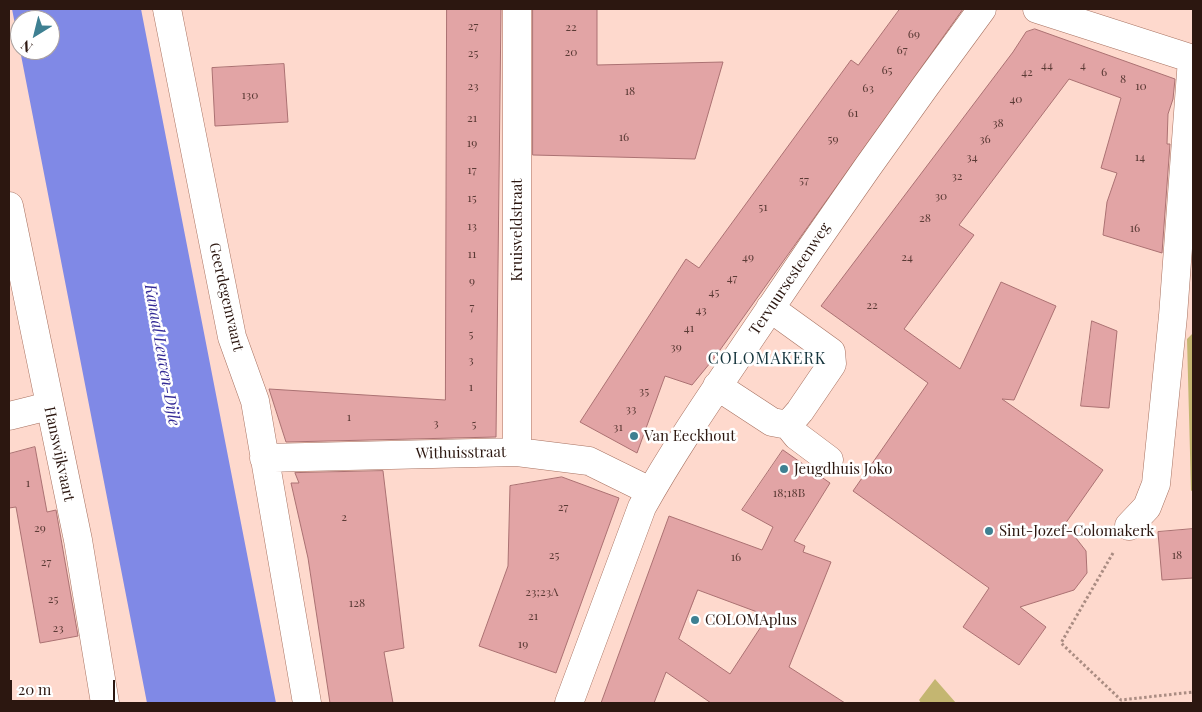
<!DOCTYPE html>
<style>
body{margin:0}
#map{position:relative;width:1202px;height:712px;overflow:hidden;background:#fed9cd;font-family:"Playfair Display",serif}
canvas{display:block}
.frame{position:absolute;inset:0;border:10px solid #2c1710;pointer-events:none}
.north{position:absolute;left:10px;top:10px;width:50px;height:50px;box-sizing:border-box;background:#fff;border:1px solid #aba29f;border-radius:50%;rotate:216deg;font-size:14px;font-weight:700;line-height:20px;text-align:center;color:#2c1710}
.north::after{content:'';display:block;margin:auto;width:18px;height:22px;background:#3e8092;clip-path:polygon(50% 0,100% 100%,50% 72%,0 100%)}
.scale{position:absolute;left:10px;top:680px;width:105px;height:22px;box-sizing:border-box;border:2px solid #2c1710;border-top:0;padding-left:6px;font-size:15px;line-height:18px;white-space:nowrap;color:#2c1710;-webkit-text-stroke:4px #fff;paint-order:stroke}
</style>
<div id="map">
<canvas width="1202" height="712"></canvas>
<div class="frame"></div>
<div class="north">N</div>
<div class="scale">20 m</div>
</div>
<script>
const context = document.querySelector('canvas').getContext('2d');
context.lineJoin = 'round';
function paint(path, color) {
  context.fillStyle = color;
  context.fill(path, 'evenodd');
}
function trace(path, color, width, dash) {
  context.strokeStyle = color;
  context.lineWidth = width;
  context.lineCap = dash ? 'butt' : 'round';
  context.setLineDash(dash || []);
  context.stroke(path);
}
function drawText(font, color, halo, rows, align = 'center') {
  context.font = font + ' "Playfair Display",serif';
  context.lineWidth = 5;
  context.setLineDash([]);
  context.textBaseline = 'middle';
  context.strokeStyle = halo;
  context.fillStyle = color;
  for (const [text, x, y, turn = 0] of rows) {
    context.save();
    context.translate(x, y);
    context.rotate((+turn || 0) * Math.PI / 180);
    context.textAlign = isNaN(turn) ? turn : align;
    if (halo) context.strokeText(text, 0, 0);
    context.fillText(text, 0, 0);
    context.restore();
  }
}
const green = new Path2D(`
 M1193 333V490L1191 491 1187 339Z
 M935 679 956 703H921L919 700Z`);
const water = new Path2D(`
 M12 9H141L276 703H147ZM20 20H50V50H20Z`);
const building = new Path2D(`
 M447 9H501L496 437 286 442 269 389 445 400Z
 M533 9H597V65L723 62 695 159 533 155Z
 M900 9H963L715 357 692 385 665 376 637 453 580 422 686 259 699 268 851 60 858 65Z
 M1035 29 1175 79 1173 99 1168 114 1167 144H1170L1162 253 1103 235 1107 202 1117 173 1101 168 1121 98 1069 79 959 225 974 235 904 329 960 369 1001 282 1056 306 1014 400 1002 399 1103 470 1065 524 1086 551 1087 573 1074 590 1020 607 1046 627 1019 665 963 627 989 588 853 491 928 383 821 306 1013 52 1026 32Z
 M284 64 288 122 215 126 212 68Z
 M1092 321 1117 331 1109 408 1081 406Z
 M35 447 47 512 56 510 78 636 40 643 16 507 9 508V454Z
 M783 450 830 483 794 541 805 546 803 552 831 562 789 667 845 703H711L666 672 654 703H601L669 516 762 550 773 527 742 510ZM698 590 768 616 730 674 679 639Z
 M383 471 404 648 384 652 393 703H330L308 558 291 483H299L295 473Z
 M562 477 619 498 556 673 479 646 508 566 510 486Z
 M1193 529V578L1162 580 1158 532Z`);
const path = new Path2D(`
 M1113 553 1061 643 1121 700 1193 692`);
const minor = new Path2D(`
 M167 9 232 337 255 401 307 703
 M1037 9 1193 59
 M9 206 78 540 105 703
 M717 386 772 422 788 425 800 411 832 364 831 352 770 308
 M9 416 49 406
 M788 425 797 436 829 460
 M517 452V9
 M264 458 517 452 589 461 650 491
 M1129 526 1147 507 1156 484 1173 316 1192 59
 M569 703 642 507C676 446 716 389 755 331 828 222 904 114 982 9`);
const markers = [
 [634,436,5,"#3e8092"],
 [784,469,5,"#3e8092"],
 [989,531,5,"#3e8092"],
 [695,620,5,"#3e8092"]
];
const numberNames = [
 ["27",473,26],
 ["22",571,27],
 ["69",914,34],
 ["67",902,50],
 ["20",571,52],
 ["25",473,53],
 ["44",1047,65],
 ["4",1083,65],
 ["65",887,70],
 ["42",1027,72],
 ["6",1104,72],
 ["8",1123,79],
 ["23",473,86],
 ["10",1141,86],
 ["63",868,88],
 ["18",630,91],
 ["130",250,95],
 ["40",1016,99],
 ["61",853,113],
 ["21",472,118],
 ["38",998,123],
 ["16",624,137],
 ["59",833,139],
 ["36",985,139],
 ["19",472,143],
 ["34",972,157],
 ["14",1140,157],
 ["17",472,170],
 ["32",957,176],
 ["57",804,180],
 ["30",941,196],
 ["15",472,198],
 ["51",763,207],
 ["28",925,218],
 ["13",472,226],
 ["16",1135,228],
 ["11",472,254],
 ["49",748,257],
 ["24",907,257],
 ["47",732,278],
 ["9",472,281],
 ["45",714,292],
 ["22",872,305],
 ["7",472,307],
 ["43",701,310],
 ["41",689,328],
 ["5",471,334],
 ["39",676,347],
 ["3",471,360],
 ["1",471,387],
 ["35",644,391],
 ["33",631,409],
 ["1",349,417],
 ["3",436,423],
 ["5",474,424],
 ["31",618,427],
 ["1",28,483],
 ["18;18B",789,493],
 ["27",563,507],
 ["2",344,517],
 ["29",40,528],
 ["25",554,555],
 ["18",1177,555],
 ["16",736,557],
 ["27",46,562],
 ["23;23A",542,592],
 ["25",53,599],
 ["128",357,603],
 ["21",533,616],
 ["23",58,628],
 ["19",523,644]
];
const streetNames = [
 ["Kruisveldstraat",517,230,-90],
 ["Tervuursesteenweg",790,279,-56],
 ["Geerdegemvaart",226,297,77],
 ["Withuisstraat",461,453,-1],
 ["Hanswijkvaart",59,454,78]
];
const poiNames = [
 ["Van Eeckhout",644,436],
 ["Jeugdhuis Joko",794,469],
 ["Sint-Jozef-Colomakerk",999,531],
 ["COLOMAplus",705,620]
];
const waterNames = [
 ["Kanaal Leuven-Dijle",162,355,80]
];
const neighbourhoodNames = [
 ["COLOMAKERK",767,359]
];
paint(green, '#c4b671');
paint(water, '#8089e6');
paint(building, '#e2a4a5');
trace(building, '#ab7172', 1);
trace(minor, '#a77160', 29);
trace(path, '#aa8c82', 3, [2.5, 2.5]);
trace(minor, '#fff', 28);
for (const [x, y, r, color] of markers) {
  const dot = new Path2D();
  dot.arc(x, y, r, 0, 2 * Math.PI);
  context.fillStyle = color;
  context.fill(dot);
  trace(dot, '#fff', 2);
}
drawText('12px', '#5a3a35', null, numberNames);
drawText('15px', '#2c1710', '#fff', streetNames);
drawText('15px', '#2c1710', '#fff', poiNames, 'left');
drawText('italic 16px', '#322995', '#fff', waterNames);
context.letterSpacing = '1px';
drawText('16px', '#14343c', '#fff', neighbourhoodNames);
context.letterSpacing = '0px';
</script>
